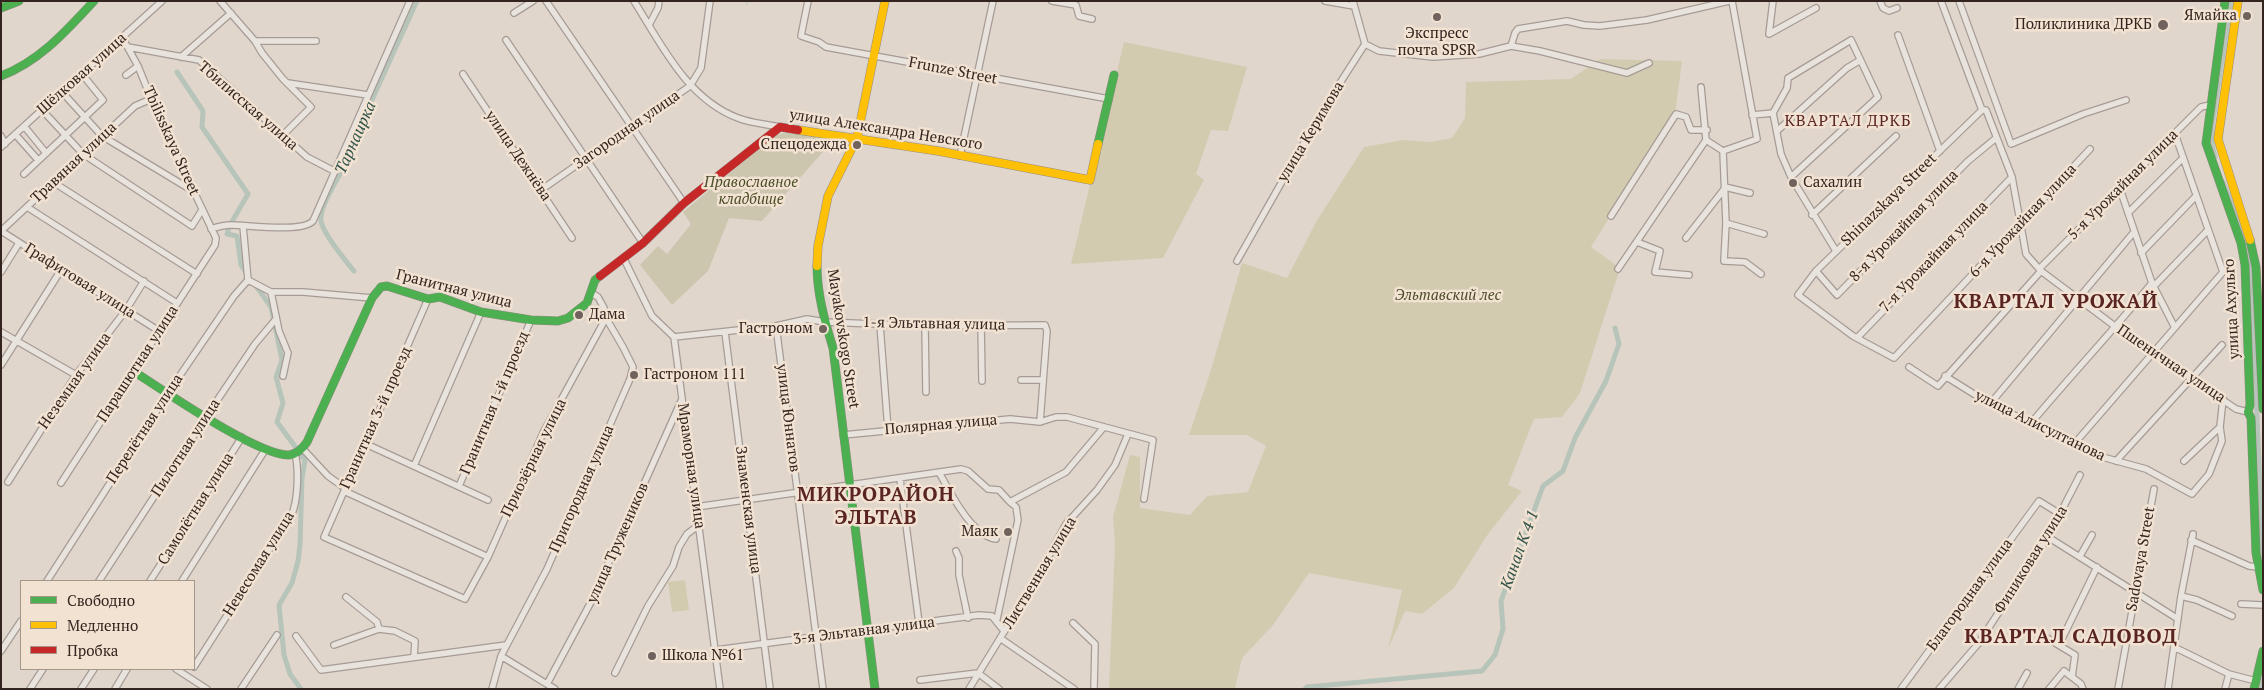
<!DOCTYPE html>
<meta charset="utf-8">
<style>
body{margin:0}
#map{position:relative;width:2264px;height:690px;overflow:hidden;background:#e1d6cc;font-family:"PT Serif",serif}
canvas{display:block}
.frame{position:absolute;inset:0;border:2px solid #33241f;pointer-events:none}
.legend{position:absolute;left:20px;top:580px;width:175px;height:90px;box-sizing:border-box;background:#f1e2d2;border:1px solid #a5968a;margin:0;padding:6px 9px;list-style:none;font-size:15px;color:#33241f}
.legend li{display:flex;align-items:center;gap:10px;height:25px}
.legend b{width:25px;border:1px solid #a5968a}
</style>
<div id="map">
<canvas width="2264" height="690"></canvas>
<div class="frame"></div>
<ul class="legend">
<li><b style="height:6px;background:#4caf50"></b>Свободно</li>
<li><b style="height:6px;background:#ffc107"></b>Медленно</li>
<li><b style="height:6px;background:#c62828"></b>Пробка</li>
</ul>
</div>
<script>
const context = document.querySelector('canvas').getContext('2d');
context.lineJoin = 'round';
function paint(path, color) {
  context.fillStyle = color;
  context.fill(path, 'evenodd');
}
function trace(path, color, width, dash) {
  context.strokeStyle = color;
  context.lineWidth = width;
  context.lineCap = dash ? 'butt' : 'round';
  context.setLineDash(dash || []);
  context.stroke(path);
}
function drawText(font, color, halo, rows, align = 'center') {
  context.font = font + ' "PT Serif",serif';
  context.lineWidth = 5;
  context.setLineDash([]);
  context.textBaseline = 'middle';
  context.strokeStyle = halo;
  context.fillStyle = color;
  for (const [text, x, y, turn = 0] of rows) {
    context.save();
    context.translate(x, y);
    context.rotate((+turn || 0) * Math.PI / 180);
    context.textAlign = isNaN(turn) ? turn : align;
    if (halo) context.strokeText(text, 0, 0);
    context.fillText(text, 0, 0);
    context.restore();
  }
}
const green = new Path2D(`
 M1124 42 1247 67 1228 131 1211 130 1196 174 1204 180 1163 258 1071 264Z
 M1600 59 1682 61 1675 114 1591 247 1620 268 1580 393 1562 417 1534 419 1508 485 1522 491 1488 534 1454 588 1422 614 1405 611 1388 649 1402 590 1309 573 1273 625 1242 658 1235 689H1109L1115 543 1113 517 1130 455 1140 457V508L1190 515 1207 496 1248 492 1266 446 1247 435H1189L1211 370 1242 263 1287 278 1316 222 1364 147 1403 140 1431 142 1452 138 1465 118 1466 82 1571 79Z
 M685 580 689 610 672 612 668 582Z`);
const cemetery = new Path2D(`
 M794 131 811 134 828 146 762 221 729 218 708 271 672 305 640 265 658 246 667 254 691 224 683 212 776 135Z`);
const stream = new Path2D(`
 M747 4V1`);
const canal = new Path2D(`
 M177 72 203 111 202 127 248 194 230 225 227 234 237 236 241 265 247 274
 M2215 157 2212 144V126L2231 1
 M2223 182 2243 234 2251 268 2263 564
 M354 271C345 260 323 234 321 221 319 207 337 181 343 168 351 151 357 133 365 115 382 77 400 39 417 1
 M254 283 271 307 282 360 276 377 283 403 277 422 305 460 302 478 300 545 298 561 292 583 279 605 284 655 290 674 301 689
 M1305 689 1307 687 1482 671 1495 655 1503 629 1501 601 1543 486 1563 471 1575 438 1606 381 1619 344 1615 328
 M2261 689 2263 680`);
const street = new Path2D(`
 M220 1 255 41 262 53 283 79 311 107 282 136
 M546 1 684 203
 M634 1C661 44 687 99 738 118 750 123 766 124 780 127
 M808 1 801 36 819 42 826 47 1109 99
 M1052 1 1076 5 1079 16 1092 19
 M1325 1 1354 6
 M1773 1 1769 34 1816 8
 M1880 1 1883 8 1889 11 1897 8
 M1941 1 1982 110
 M1959 1 2011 144 2083 114 2126 100
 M514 13 533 1
 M649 25 658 8 659 1
 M1898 35 1940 151
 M506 40 643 243
 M255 41H316
 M1365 44 1379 51 1433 57 1479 54 1511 46 1515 33 1518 29 1567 21 1584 25 1600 26 1647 20 1729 1
 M1511 46 1540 51 1627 73 1649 63
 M128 47 199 60 307 157 334 171
 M181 57 231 13
 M463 74 572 238
 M126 75 138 66
 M288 83 368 95
 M1701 87 1706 140 1723 151 1757 139 1732 1
 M62 92 102 136 193 191
 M42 110 83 154 192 226 202 210
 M1773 113 1787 88 1788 78 1851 40 1878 97 1791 177
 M1752 115 1773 113 1781 154 1791 177 1836 251
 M24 126 46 153
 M1777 131 1847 68 1859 61
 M15 134 38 160
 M1 136 5 144
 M1 147 162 1
 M2090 149 1894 358 1853 336 1798 295 1816 271 1982 110H1986L2012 177 2026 254 2041 271 2116 327 2236 409 2248 412
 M1723 151 1726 223 1724 261 1745 262 1761 274
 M960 156 993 1
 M24 174 103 100 82 74
 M53 182 197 274
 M1725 187 1750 193
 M2120 189 2152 283 2174 326
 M541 190 690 86 701 68 710 1
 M27 207 177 303
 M2128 213 2183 158
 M1812 215 1896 136
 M1611 216 1676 114 1686 117 1691 130H1707
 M1726 223 1764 234
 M243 226 248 280
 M211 229C217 227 224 225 231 225 248 225 302 233 313 221L410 1
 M1 231 135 106 151 99
 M1 231 159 331
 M1686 238 1725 188
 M1637 242 1660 251 1655 272 1689 275
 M2141 253 2196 196
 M624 259 652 316 674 337 720 689
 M1237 261 1322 111 1365 44 1353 1
 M1618 269 1706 140
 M2039 269 2201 107 2210 105
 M1816 271 1837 295 1968 161 1996 138
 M1 272 19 243
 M248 280 271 292
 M271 292H303L372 298
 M271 292 279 331 288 353 283 376
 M428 299 324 537 465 599 488 557 543 433 606 318
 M880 325 888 430
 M981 325 982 381
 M776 326 823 689
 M925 326 926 392
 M1 332 76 375
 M725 332 770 689
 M674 337 776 326 807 319 825 322 925 326 1045 325 1047 331 1040 422
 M1857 338 2012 177
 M1 365 61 270
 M1909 367 1938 386 2041 271
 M1945 376 1990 404 2075 443 2095 455 2146 469 2192 494 2209 474 2222 441 2220 427 2223 399
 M1021 380H1043
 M1990 404 2134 232
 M2032 422C2071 375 2113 331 2152 283L2156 284 2208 230
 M843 435 1010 419 1040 422 1056 417H1067L1153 440 1144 499
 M2075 443 2223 272 2175 134
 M366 444 488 500
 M303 449 328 476 345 488
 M2116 461 2222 345
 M2184 461 2220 427
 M414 466 481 312
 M940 474C951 494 972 536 996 539
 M900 479 919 623
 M8 482 76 375 126 310 144 281
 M61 483 215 245 216 238 159 118 138 66 123 39
 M459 486 531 320
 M344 491 488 557
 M696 507 961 469 968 471 988 489 999 490 1010 502 1066 472 1104 427
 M2048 537 2178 619
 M2191 540 2249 566 2258 567
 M956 551 959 558V575L968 618
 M2080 556 2092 535
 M47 581 168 393 234 296 248 280
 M99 581 206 417 255 344 276 319
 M150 581 242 437
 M182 581 265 450
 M2181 596 2197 600 2232 616
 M346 597 377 622 379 629
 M2241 604 2263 605
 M997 619 1018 520 1016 507 1010 502
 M1073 623 1095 644 1094 689
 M296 636 321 670 506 645
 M1000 638 1074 689
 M2047 638 2075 655 2072 677
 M334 645 379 629 395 631 415 641 414 657
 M2059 645 2097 567
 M2174 647 2229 674 2256 681
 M716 650 979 615 992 616 1004 631
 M1 651 21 621
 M501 656 555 689
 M194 667 292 514C298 499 299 470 295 453
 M176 669 207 689
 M615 673 648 606 673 566 679 547 687 534 699 525
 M920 680 978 673 999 689
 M547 684 591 602 682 399
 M30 689 43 669
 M81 689 94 669
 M115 689 127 669
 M241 689 277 635
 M492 689 501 656 547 569 630 379 633 367 623 347 606 318 604 308 598 297 591 293
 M969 689 1037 578 1066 524 1097 490 1115 465 1128 434
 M1901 689 2039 501 2060 514
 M1939 689 1978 644 2048 537 2080 475
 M2018 689 2027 673
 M2049 689 2064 671 2081 684 2083 689
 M2118 689 2154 489
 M2168 689 2181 596 2193 534
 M2225 689 2229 674`);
const fast = new Path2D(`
 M2225 1 2206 143 2241 243 2245 265 2250 405 2248 412 2251 418 2256 553 2263 590
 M1 8 19 1
 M1 76C40 61 66 31 94 1
 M1098 144 1114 75
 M2250 240 2256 267 2263 409
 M817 266C817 294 825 322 833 348L875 689
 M133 371C163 390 258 456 289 455 297 454 303 448 307 442L372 298 381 287 387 286 428 299 440 297 481 312 531 320 558 321 568 318 587 303 595 280 600 276
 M2254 689 2263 651`);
const slow = new Path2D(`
 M2238 1 2218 139 2250 240
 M798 130 938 151 1090 180 1098 144
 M817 266 818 246 828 196 857 138 885 1`);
const jam = new Path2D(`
 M600 276 643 243 684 203 780 127 798 130`);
const markers = [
 [2247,16,5,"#70625c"],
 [1437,17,5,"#70625c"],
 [2163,25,6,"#70625c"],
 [857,145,5,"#70625c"],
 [1793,183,5,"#70625c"],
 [579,315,5,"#70625c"],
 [823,329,5,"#70625c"],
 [634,375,5,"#70625c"],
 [1008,532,5,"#70625c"],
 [652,656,5,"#70625c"]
];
const poiNames = [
 ["Ямайка",2237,16],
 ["Поликлиника ДРКБ",2152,25],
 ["Экспресс",1437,34,"center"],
 ["почта SPSR",1437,51,"center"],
 ["Спецодежда",847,145],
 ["Сахалин",1803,183,"left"],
 ["Дама",589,315,"left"],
 ["Гастроном",813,329],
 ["Гастроном 111",644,375,"left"],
 ["Маяк",998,532],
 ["Школа №61",662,656,"left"]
];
const streetNames = [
 ["Frunze Street",953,71,11],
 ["Шёлковая улица",82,74,-42],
 ["Тбилисская улица",248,106,41],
 ["Загородная улица",627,130,-35],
 ["улица Александра Невского",886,130,9],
 ["улица Керимова",1311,132,-59],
 ["Tbilisskaya Street",171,141,66],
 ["улица Дежнёва",518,156,56],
 ["Травяная улица",74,163,-43],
 ["5-я Урожайная улица",2123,185,-45],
 ["Shinazskaya Street",1889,200,-44],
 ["6-я Урожайная улица",2023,221,-47],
 ["8-я Урожайная улица",1904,226,-46],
 ["7-я Урожайная улица",1934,257,-46],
 ["Графитовая улица",80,281,32],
 ["Гранитная улица",454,289,14],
 ["улица Ахульго",2232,309,-93],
 ["1-я Эльтавная улица",934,324,1],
 ["Mayakovskogo Street",843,339,81],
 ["Парашютная улица",138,364,-57],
 ["Пшеничная улица",2171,364,34],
 ["Неземная улица",75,381,-55],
 ["Гранитная 1-й проезд",495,403,-67],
 ["Гранитная 3-й проезд",376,418,-66],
 ["улица Юннатов",788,418,83],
 ["Полярная улица",941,425,-5],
 ["улица Алисултанова",2040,426,26],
 ["Перелётная улица",145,429,-57],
 ["Пилотная улица",186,448,-57],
 ["Приозёрная улица",534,458,-64],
 ["Мраморная улица",691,466,82],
 ["Пригородная улица",582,489,-66],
 ["Самолётная улица",196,509,-58],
 ["Знаменская улица",748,510,83],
 ["улица Тружеников",618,543,-66],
 ["Sadovaya Street",2141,559,-80],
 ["Финиковая улица",2031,560,-58],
 ["Невесомая улица",259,564,-58],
 ["Лиственная улица",1040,573,-59],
 ["Благородная улица",1970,595,-54],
 ["3-я Эльтавная улица",864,631,-7]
];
const parkNames = [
 ["Православное",751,183],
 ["кладбище",751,200],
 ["Эльтавский лес",1448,296]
];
const neighbourhoodNames = [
 ["КВАРТАЛ ДРКБ",1848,121]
];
const waterNames = [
 ["Тарнаирка",356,138,-66],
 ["Канал К 4 1",1520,550,-70]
];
const districtNames = [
 ["КВАРТАЛ УРОЖАЙ",2056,302],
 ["МИКРОРАЙОН",876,495],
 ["ЭЛЬТАВ",876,518],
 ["КВАРТАЛ САДОВОД",2071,637]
];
paint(green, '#d2cbb0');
paint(cemetery, '#ccc6af');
trace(stream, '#b7c4b9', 1);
trace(canal, '#b7c4b9', 5);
trace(street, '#a69c95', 8);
trace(fast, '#958c85', 9);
trace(slow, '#958c85', 9);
trace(jam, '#958c85', 9);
trace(street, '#e9e3dd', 5.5);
trace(fast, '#4caf50', 8);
trace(slow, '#ffc107', 8);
trace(jam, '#c62828', 8);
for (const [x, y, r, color] of markers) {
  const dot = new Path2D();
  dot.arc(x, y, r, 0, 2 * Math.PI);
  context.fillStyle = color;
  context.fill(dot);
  trace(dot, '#f1e2d2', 2);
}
drawText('15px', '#33241f', '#f1e2d2', poiNames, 'right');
drawText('15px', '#33241f', '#f1e2d2', streetNames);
drawText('italic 15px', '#4b4d27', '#f1e2d2', parkNames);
context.letterSpacing = '1px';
drawText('16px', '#5a2423', '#f1e2d2', neighbourhoodNames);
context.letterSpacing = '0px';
drawText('italic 16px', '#2f5148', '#f1e2d2', waterNames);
context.letterSpacing = '1px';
drawText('bold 20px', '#5a2423', '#f1e2d2', districtNames);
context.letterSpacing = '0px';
</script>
